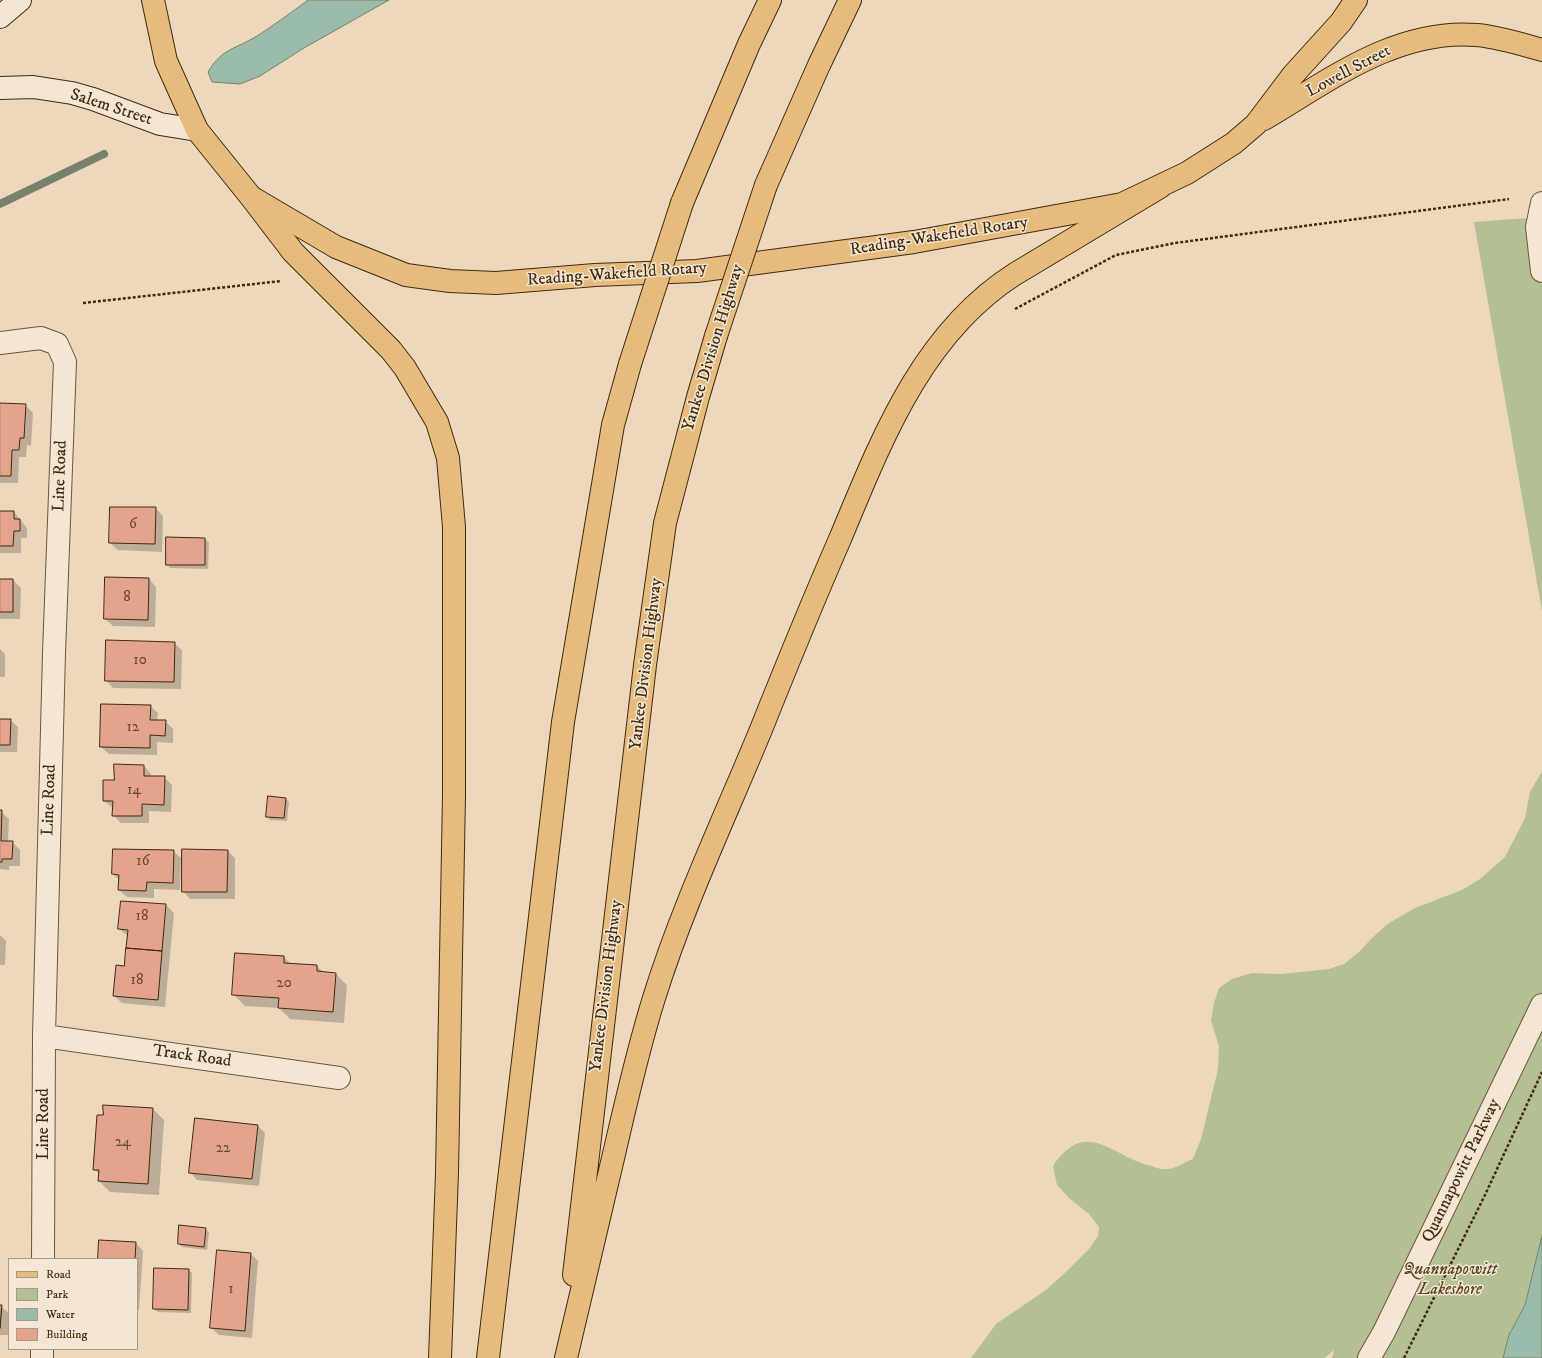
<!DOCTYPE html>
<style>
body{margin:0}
#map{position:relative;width:1542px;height:1358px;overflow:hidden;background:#edd8bd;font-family:"IM FELL DW Pica",serif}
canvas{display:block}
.legend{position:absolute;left:8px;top:1258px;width:130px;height:92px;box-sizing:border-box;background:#f3e6d4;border:1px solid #ac9b84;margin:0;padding:5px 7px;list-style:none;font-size:12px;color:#422a0d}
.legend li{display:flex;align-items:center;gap:8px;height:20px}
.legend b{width:20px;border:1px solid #ac9b84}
</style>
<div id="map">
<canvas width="1542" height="1358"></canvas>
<ul class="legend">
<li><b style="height:5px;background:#e6bc7e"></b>Road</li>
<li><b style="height:11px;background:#b4bf94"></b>Park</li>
<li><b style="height:11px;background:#9bbbaa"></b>Water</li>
<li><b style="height:11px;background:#e3a38c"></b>Building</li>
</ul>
</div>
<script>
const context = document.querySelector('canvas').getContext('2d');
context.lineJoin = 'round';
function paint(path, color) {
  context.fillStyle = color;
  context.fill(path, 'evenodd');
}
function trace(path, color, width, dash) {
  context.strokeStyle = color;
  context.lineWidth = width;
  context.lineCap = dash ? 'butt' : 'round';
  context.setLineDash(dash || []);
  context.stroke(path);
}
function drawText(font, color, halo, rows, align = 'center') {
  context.font = font + ' "IM FELL DW Pica",serif';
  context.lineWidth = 3;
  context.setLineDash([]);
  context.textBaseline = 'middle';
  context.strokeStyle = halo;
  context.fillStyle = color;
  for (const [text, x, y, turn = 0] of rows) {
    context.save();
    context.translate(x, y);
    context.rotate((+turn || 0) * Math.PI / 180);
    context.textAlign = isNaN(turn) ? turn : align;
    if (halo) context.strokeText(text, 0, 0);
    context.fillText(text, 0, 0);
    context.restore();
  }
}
const green = new Path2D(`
 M1542 217V611L1474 222Z
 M1542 771V1236L1525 1305 1509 1335 1503 1358H1332L1334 1350 1325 1358H971L996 1324 1046 1290 1067 1271 1089 1249 1098 1236 1099 1227 1089 1214 1069 1198 1057 1185 1053 1166C1086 1116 1112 1157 1152 1166 1156 1168 1163 1170 1167 1169 1175 1169 1185 1162 1193 1159L1201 1139 1218 1069 1219 1046 1211 1021 1214 1003 1219 988 1232 979 1252 973 1282 974 1329 969 1344 964 1359 952 1372 938 1389 923 1415 908 1462 890 1480 879 1505 857 1525 818 1530 792Z`);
const water = new Path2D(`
 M308 0H389L304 48 260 76 240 84 212 82 208 72C222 48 236 49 257 36 274 25 292 12 308 0Z
 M1542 1236V1358H1503L1509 1335 1525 1305Z`);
const shadow = new Path2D(`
 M0 404 25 405 33 413 31 446 27 445 26 457H19L18 483H0Z
 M155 508 163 516 162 552 118 550 110 543Z
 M0 512H14L27 528V538H21V553H0Z
 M167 538 205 539 209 543 208 569 170 568 167 564Z
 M149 579 156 587 155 627 113 626 105 619Z
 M0 580H13L21 588 20 619H0Z
 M174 643 182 650 181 689 113 688 106 680Z
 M0 649 5 654V677H0Z
 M150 706 158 713 157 721H165L173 729V743L157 742V755L109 754 101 747Z
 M0 720H10L18 727 17 752H0Z
 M144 766 151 774V777H164L172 785 171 812 149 811V823H121L113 815 114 809 104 801V781H115Z
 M286 799 289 802 287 821 270 820 267 816Z
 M0 811 9 819 8 842H12L20 850V866H9V870L0 869Z
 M173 851 181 858 180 890 154 889V898L127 897 119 890V880L113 874Z
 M228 851 235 858V899H190L183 891Z
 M122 902 166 905 174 913 165 1007 122 1003 114 996 125 967 128 936 119 929Z
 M0 935 6 941 5 965H0Z
 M284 957 291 964 317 966 324 973 336 974 347 985 344 1023 290 1019 279 1008 245 1006 234 995Z
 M153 1109 164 1120 159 1195 110 1192 99 1181V1174L94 1169Z
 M258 1126 265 1133 259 1186 197 1180 190 1172Z
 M205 1229 209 1232 207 1250 182 1247 179 1244Z
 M136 1243 143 1251 139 1310 137 1309V1259H99Z
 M250 1253 258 1261 252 1338 219 1335 211 1328Z
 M188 1270 192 1273 191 1313 158 1312 154 1309Z
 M0 1306 9 1313 8 1335H0Z`);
const stream = new Path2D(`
 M0 204 104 154`);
const building = new Path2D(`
 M0 403 26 404 24 438H20L19 450H12L11 476H0Z
 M110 507H156L155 544 109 543Z
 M0 511H14V519H20V531H14L13 546H0Z
 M166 537 205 538V565H166Z
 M105 577 149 578 148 620 104 619Z
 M0 579H13V612H0Z
 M106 640 175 642 174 682 105 681Z
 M101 704 151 705 150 720H166L165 736 150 735V748L100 747Z
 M0 719H11L10 745H0Z
 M114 764 144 765V776H165L164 805 142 804V816H112L113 801H103V780H114Z
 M268 796 286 798 284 818 266 817Z
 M0 810H2L1 841H13L12 859H2V862H0Z
 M113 849 174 850 173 883 147 882 146 891 118 890 119 875 112 874Z
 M182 849 228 850 227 892H182Z
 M121 901 166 904 162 951 126 948 128 930 118 929Z
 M126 948 162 951 158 1000 113 996 116 965 124 966Z
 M235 953 284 956V963L317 965V971L336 973 333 1012 278 1008 279 998 232 995Z
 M103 1105 153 1108 148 1184 98 1181 99 1170H93L97 1115H103Z
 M195 1118 258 1125 252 1179 189 1173Z
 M179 1225 206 1228 204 1247 178 1244Z
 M99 1240 136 1242 135 1259H98Z
 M217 1250 251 1253 245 1331 210 1328Z
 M154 1268 189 1269 188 1310 153 1309Z
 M0 1305H2L0 1328Z`);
const path = new Path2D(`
 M83 303 281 281
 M1015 309 1116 255 1175 243 1509 199
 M1404 1358 1485 1195 1542 1072`);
const minor = new Path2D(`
 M0 343 41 338 57 344 65 362 54 653 44 1036 43 1259
 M44 1036 339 1078
 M42 1358V1349`);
const tertiary = new Path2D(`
 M1542 203 1537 227 1542 271
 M1369 1358 1384 1332 1542 1005`);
const secondary = new Path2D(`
 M0 17 20 0
 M0 88 33 87 72 93 93 99 160 124 197 130`);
const primary = new Path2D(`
 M153 0 166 61 197 130 251 197 336 247 406 275 450 281 496 283 595 275 697 271 914 242 1122 204 1187 173 1234 143 1256 124 1293 75 1341 22 1356 0
 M1264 119C1330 80 1397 28 1477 35 1499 37 1521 44 1542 50`);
const motorway = new Path2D(`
 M766 185 819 65 850 0
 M251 197 293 252 391 350 405 368 437 422 448 458 454 527V795L447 1173 440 1358
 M682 203 749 44 770 0
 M574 1275 645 665 665 523 698 397 716 336
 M488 1358 563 722 613 425 630 364
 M566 1358C582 1290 598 1222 614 1154 626 1102 638 1049 654 998 682 908 724 819 760 732 786 667 812 603 840 539 881 441 921 334 1015 274L1160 187`);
const motorwayBridge = new Path2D(`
 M716 336 766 185
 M630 364 682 203`);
const numberNames = [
 ["6",133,525],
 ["8",127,598],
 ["10",140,661],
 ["12",133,728],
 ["14",134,791],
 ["16",143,862],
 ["18",142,917],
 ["18",137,981],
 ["20",284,984],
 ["24",123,1143],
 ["22",223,1149],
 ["1",231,1290]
];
const streetNames = [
 ["Lowell Street",1349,72,-28],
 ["Salem Street",111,108,18],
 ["Reading-Wakefield Rotary",939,237,-9],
 ["Reading-Wakefield Rotary",617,275,-4],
 ["Yankee Division Highway",714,348,-73],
 ["Line Road",61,476,-88],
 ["Yankee Division Highway",647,664,-83],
 ["Line Road",50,800,-88],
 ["Yankee Division Highway",607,986,-83],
 ["Track Road",192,1057,8],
 ["Line Road",44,1124,-90],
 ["Quannapowitt Parkway",1462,1171,-64]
];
const parkNames = [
 ["Quannapowitt",1450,1270],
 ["Lakeshore",1450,1290]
];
paint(green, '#b4bf94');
paint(water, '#9bbbaa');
trace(water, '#77816b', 1);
paint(shadow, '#0003');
trace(stream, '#77816b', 8);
paint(building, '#e3a38c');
trace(building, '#422a0d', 1);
trace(minor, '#6d5639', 24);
trace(tertiary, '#6d5639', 24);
trace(secondary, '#422a0d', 24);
trace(primary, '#422a0d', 24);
trace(motorway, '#422a0d', 24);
trace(path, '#422a0d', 2.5, [3, 2]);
trace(minor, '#f3e6d4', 22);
trace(tertiary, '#f3e6d4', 22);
trace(secondary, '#f3e6d4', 22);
trace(primary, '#e6bc7e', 22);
trace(motorway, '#e6bc7e', 22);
trace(motorwayBridge, '#422a0d', 24, []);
trace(motorwayBridge, '#e6bc7e', 22);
drawText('15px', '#6a482d', null, numberNames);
drawText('17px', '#422a0d', '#f3e6d4', streetNames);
drawText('italic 17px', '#594828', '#f3e6d4', parkNames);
</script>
